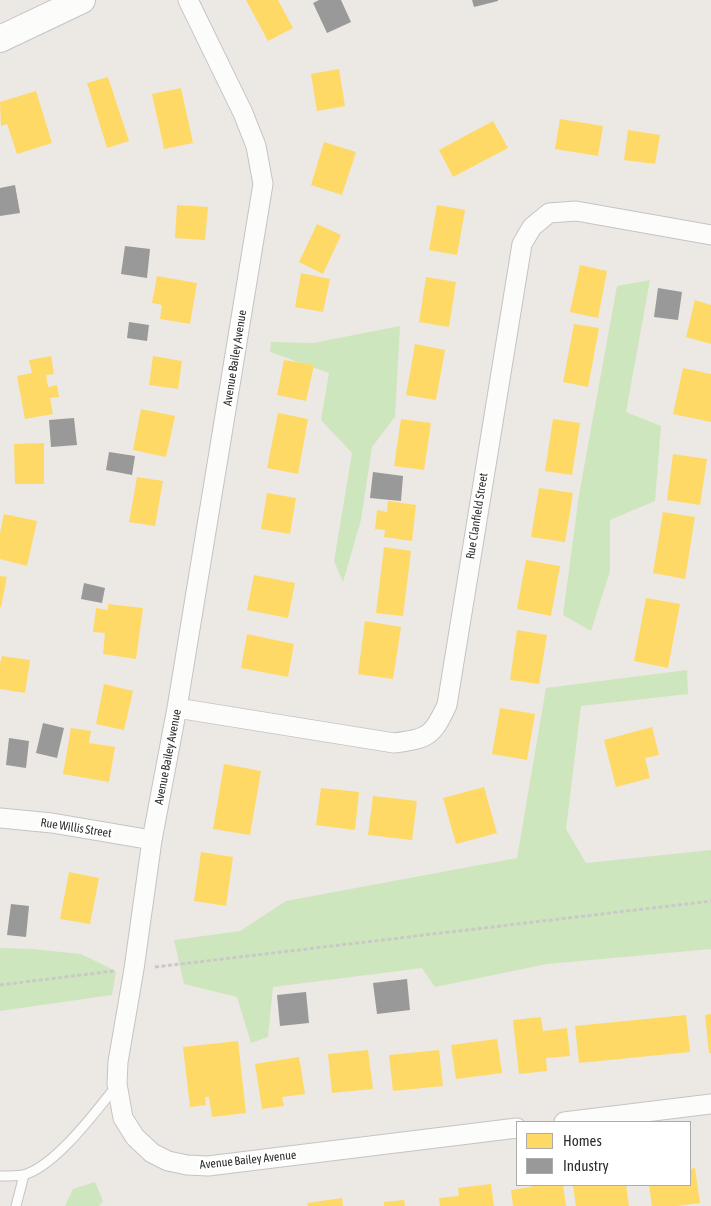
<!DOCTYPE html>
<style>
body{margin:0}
#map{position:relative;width:711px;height:1206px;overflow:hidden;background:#ece8e4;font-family:"Asap Condensed",sans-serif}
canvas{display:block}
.legend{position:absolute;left:516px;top:1121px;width:175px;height:65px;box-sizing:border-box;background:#fff;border:1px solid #ababab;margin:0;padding:6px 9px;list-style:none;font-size:15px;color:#2e2e2e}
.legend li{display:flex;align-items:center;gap:10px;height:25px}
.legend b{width:25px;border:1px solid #ababab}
</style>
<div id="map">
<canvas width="711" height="1206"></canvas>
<ul class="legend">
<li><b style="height:14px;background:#ffd966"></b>Homes</li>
<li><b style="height:14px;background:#999"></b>Industry</li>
</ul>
</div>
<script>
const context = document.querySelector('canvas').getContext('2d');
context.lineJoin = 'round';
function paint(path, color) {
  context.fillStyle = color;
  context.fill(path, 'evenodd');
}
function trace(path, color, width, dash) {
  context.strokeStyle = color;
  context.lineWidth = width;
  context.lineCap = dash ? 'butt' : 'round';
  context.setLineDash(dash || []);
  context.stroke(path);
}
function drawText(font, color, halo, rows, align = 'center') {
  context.font = font + ' "Asap Condensed",sans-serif';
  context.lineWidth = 5;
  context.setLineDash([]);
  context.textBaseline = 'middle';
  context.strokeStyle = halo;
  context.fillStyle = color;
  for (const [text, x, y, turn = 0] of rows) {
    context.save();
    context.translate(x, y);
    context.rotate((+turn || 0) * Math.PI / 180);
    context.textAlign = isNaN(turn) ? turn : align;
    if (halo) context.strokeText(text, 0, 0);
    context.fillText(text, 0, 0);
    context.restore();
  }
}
const green = new Path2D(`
 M650 280 626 412 661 426 655 501 610 520V571L591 631 563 615 579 495 617 286Z
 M400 326 395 417 372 447 361 520 343 582 334 561 352 453 321 420 329 373 270 352 271 342 313 343Z
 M687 670 688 694 581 706 566 829 586 863 711 850V949L547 964 435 987 422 968 273 987 268 1037 251 1043 237 997 184 984 174 940 240 931 286 901 517 858 546 688Z
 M0 948 32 949 81 954 116 971 112 995 0 1011Z
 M95 1182 103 1201 99 1206H65L73 1189Z`);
const homes = new Path2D(`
 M246 0H278L293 28 268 41Z
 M339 69 345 106 317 111 311 74Z
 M108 77 129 141 107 148 87 83Z
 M181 88 193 143 164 149 152 94Z
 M36 91 52 143 17 154 7 124 1 126 0 102Z
 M560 119 603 126 598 156 555 149Z
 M493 121 508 148 453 177 439 150Z
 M628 130 660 135 655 164 624 160Z
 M324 142 356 152 342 195 311 185Z
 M177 205 208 207 205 240 175 238Z
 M437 205 465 210 457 255 429 250Z
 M317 224 341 235 323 274 299 262Z
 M580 265 607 271 598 318 570 312Z
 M301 273 330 279 323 312 295 307Z
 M157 276 197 283 190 324 160 319 162 305 152 303Z
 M426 277 456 282 449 327 419 322Z
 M695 300 711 305V344L686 337Z
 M574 324 599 328 588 387 563 382Z
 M415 344 445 350 436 400 406 395Z
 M51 356 54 374 46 375 48 387 57 385 59 397 50 398 53 414 25 419 17 376 32 373 29 360Z
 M153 356 182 361 178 389 149 385Z
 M284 360 314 365 306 401 277 395Z
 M683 368 711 374V422L673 414Z
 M141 409 175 416 166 457 133 450Z
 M278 413 308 419 298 474 267 468Z
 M401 419 431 423 424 470 394 466Z
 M553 419 580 423 572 475 545 471Z
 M44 443V484H15L14 444Z
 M673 454 707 459 700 505 667 500Z
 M137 477 163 481 155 526 129 522Z
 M539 488 573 493 565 542 531 537Z
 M267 493 296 498 290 534 261 529Z
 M388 501 416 505 412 541 384 537 385 530 375 529 377 510 387 512Z
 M663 512 695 517 685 579 653 573Z
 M4 514 37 521 27 566 0 559V533Z
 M384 547 411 551 403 616 376 613Z
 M526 560 560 566 551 616 517 609Z
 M254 575 295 583 288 618 247 610Z
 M0 576 7 577 1 607H0Z
 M646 598 680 604 668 668 634 661Z
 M108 604 143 608 136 659 103 654 105 633 93 632 96 608 108 610Z
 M365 621 401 627 393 679 358 674Z
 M517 630 547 635 539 684 510 680Z
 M247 634 294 644 288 677 241 668Z
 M2 656 30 660 25 693 0 689V663Z
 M104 684 133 691 124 730 96 724Z
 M500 708 535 714 527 760 492 754Z
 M652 727 659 755 645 758 650 778 616 787 604 740Z
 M71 728 91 731 89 743 115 747 109 782 63 774Z
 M224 764 261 771 250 835 213 829Z
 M484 787 497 833 456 844 443 798Z
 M321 788 359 792 355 830 316 825Z
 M373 796 417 801 412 840 368 835Z
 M201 852 233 857 226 906 194 901Z
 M69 872 99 878 90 924 60 919Z
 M711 1014V1053H709L705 1015Z
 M686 1015 690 1052 579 1063 575 1026Z
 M541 1017 543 1031 567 1028 570 1056 546 1058 547 1071 519 1074 513 1020Z
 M497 1039 502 1073 456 1079 451 1045Z
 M238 1041 246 1113 212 1117 209 1097H205L206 1105 190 1107 183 1047Z
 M368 1050 373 1089 332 1093 328 1054Z
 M439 1050 443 1086 393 1091 389 1055Z
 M299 1057 305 1094 282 1097 284 1106 262 1109 255 1064Z
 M695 1168 700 1203 678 1206H652L649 1185H690V1169Z
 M491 1184 494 1206H440L439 1198 459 1196 458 1188Z
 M531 1185H563L566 1206H513L511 1190 531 1187Z
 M573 1185H626L629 1206H576Z
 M342 1198 343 1206H308L307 1203Z
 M404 1200 405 1206H384V1202Z`);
const industry = new Path2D(`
 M319 0H341L351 22 327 33 313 3Z
 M472 0H498V1L474 7Z
 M15 185 20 213 0 216V188Z
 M125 246 150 249 147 278 121 274Z
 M658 288 682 292 678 320 654 317Z
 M129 322 149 325 147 341 127 338Z
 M74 418 77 445 51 447 49 420Z
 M109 452 135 456 132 475 106 470Z
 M373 472 403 476 401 501 370 498Z
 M84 583 105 588 102 603 81 599Z
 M43 723 64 728 57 758 36 753Z
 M9 738 29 741 26 768 6 765Z
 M11 904 29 906 26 937 7 935Z
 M407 979 410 1010 377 1014 373 983Z
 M306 992 309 1023 280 1026 277 995Z`);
const path = new Path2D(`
 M155 967 711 901
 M0 985 114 971`);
const lane = new Path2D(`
 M0 1176C7 1176 16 1176 23 1175 55 1167 97 1110 117 1085
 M16 1206 24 1175`);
const street = new Path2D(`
 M188 0 243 113 256 146 263 184 177 708 152 840 134 969 118 1062 117 1084 123 1118 135 1137 152 1153 168 1161 187 1165 208 1166 517 1128
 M177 708 394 743C429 738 432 737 447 705L522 244 532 227 549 213 576 211 711 235
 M0 818 52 823 152 840
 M564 1122 711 1104`);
const secondary = new Path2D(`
 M0 39 82 0`);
const streetNames = [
 ["Avenue Bailey Avenue",235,358,-81],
 ["Rue Clanfield Street",477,516,-81],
 ["Avenue Bailey Avenue",168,757,-79],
 ["Rue Willis Street",76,828,9],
 ["Avenue Bailey Avenue",248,1160,-6]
];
paint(green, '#cee6be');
paint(homes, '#ffd966');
paint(industry, '#999');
trace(lane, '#c5c4c5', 11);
trace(street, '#c5c4c5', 21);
trace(secondary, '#c5c4c5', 28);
trace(path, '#c9c9c8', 3, [4, 2.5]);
trace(lane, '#fcfcfb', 9);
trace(street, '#fcfcfb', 19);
trace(secondary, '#fcfcfb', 26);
drawText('12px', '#2e2e2e', '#fff', streetNames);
</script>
